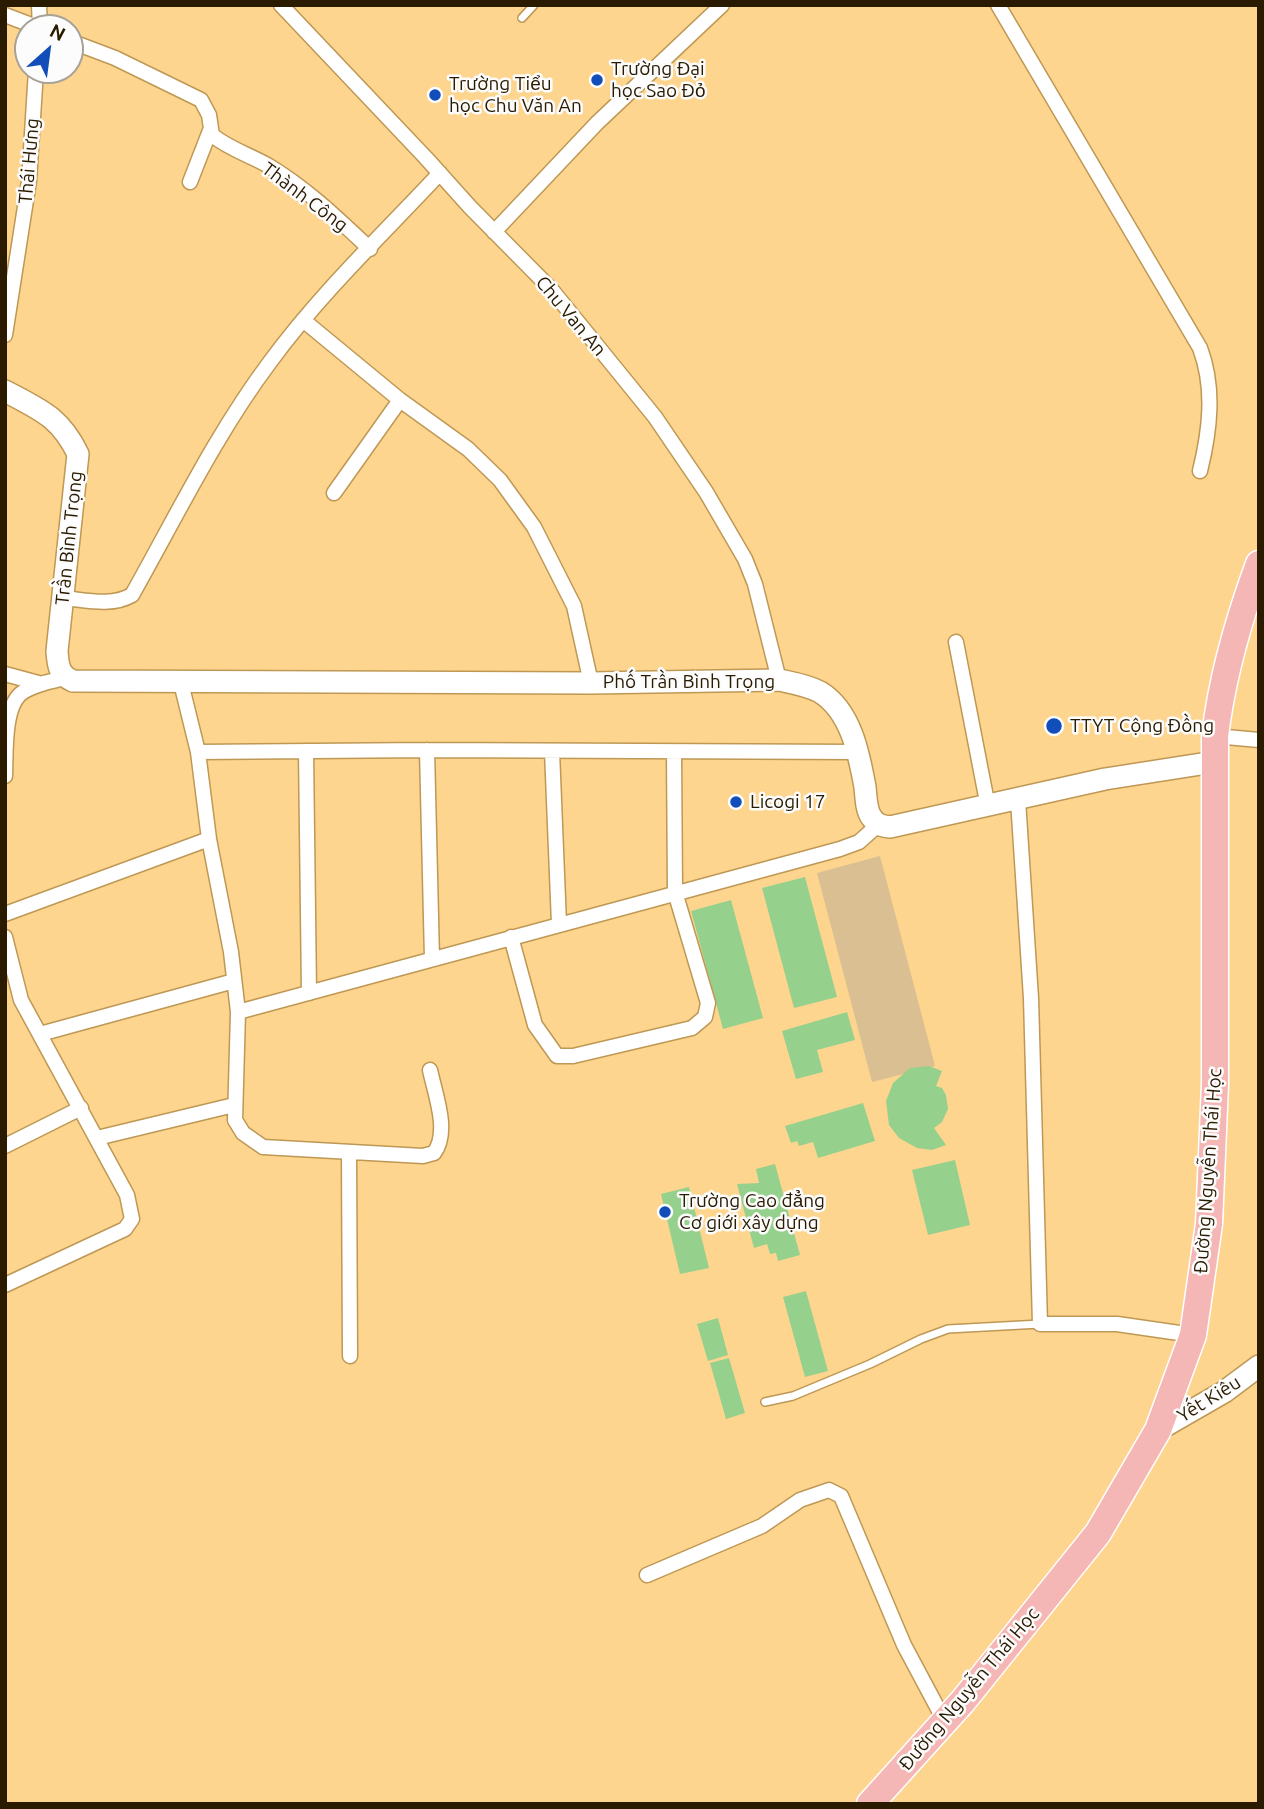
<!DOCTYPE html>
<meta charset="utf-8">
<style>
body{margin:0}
#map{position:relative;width:1264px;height:1809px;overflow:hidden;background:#fdd58f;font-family:Ubuntu,sans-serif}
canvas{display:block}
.frame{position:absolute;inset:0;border:7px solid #291a00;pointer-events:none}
.north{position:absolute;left:14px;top:14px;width:70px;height:70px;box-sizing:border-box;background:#fcfcfc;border:2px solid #a8a297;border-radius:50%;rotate:28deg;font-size:19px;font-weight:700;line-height:28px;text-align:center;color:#291a00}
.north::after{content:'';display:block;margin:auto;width:24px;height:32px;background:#124eba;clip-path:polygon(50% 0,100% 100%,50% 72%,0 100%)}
</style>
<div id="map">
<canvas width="1264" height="1809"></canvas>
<div class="frame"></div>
<div class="north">N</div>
</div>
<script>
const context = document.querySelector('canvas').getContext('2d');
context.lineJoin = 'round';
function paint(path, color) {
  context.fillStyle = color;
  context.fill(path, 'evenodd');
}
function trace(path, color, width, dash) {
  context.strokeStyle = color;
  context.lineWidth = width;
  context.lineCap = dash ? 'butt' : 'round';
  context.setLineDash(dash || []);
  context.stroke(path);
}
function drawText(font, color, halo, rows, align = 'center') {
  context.font = font + ' Ubuntu,sans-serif';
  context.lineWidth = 5;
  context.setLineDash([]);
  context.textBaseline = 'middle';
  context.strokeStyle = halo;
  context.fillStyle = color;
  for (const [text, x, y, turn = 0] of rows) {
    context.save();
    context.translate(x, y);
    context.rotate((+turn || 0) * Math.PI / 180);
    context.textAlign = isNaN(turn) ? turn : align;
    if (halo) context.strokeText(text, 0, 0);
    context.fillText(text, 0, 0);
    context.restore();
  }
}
const green = new Path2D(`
 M880 856 935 1066 872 1082 817 873Z`);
const building = new Path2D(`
 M805 877 837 997 794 1008 762 888Z
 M731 900 763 1018 723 1029 691 911Z
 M847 1012 855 1040 817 1050 823 1072 796 1079 782 1031Z
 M929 1066 942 1071 936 1086 942 1088 946 1095 948 1109 942 1122 934 1128 946 1145 932 1150 917 1148 899 1138 889 1125 886 1101 893 1083 910 1068Z
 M863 1103 875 1141 818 1158 813 1142 799 1146 797 1141 791 1143 785 1126Z
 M955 1160 970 1225 928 1235 912 1170Z
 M775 1164 800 1255 778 1261 776 1253 770 1254 767 1244 754 1248 737 1184 759 1183 756 1169Z
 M689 1187 709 1268 680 1274 661 1194Z
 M806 1291 828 1371 805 1377 783 1297Z
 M718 1318 728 1355 708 1361 697 1324Z
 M729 1358 745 1413 726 1419 710 1363Z`);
const lane = new Path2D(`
 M522 18 534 5
 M765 1402 793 1396 870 1364 921 1339 948 1329 1040 1324`);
const street = new Path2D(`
 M39 5 40 28
 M281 5 426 158 470 207 551 289 655 417 706 492 745 559 755 584 779 680
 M998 5 1200 348C1215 388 1210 430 1200 471
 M5 15 39 28
 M70 41 115 58 201 100 209 115 212 135C229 149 250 155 269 166 306 188 338 219 370 249
 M190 182 211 128
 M494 232 597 123 722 5
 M303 320 400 400 468 449 500 480 534 527 574 606 591 683
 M5 335 29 181 36 70
 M334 493 400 400
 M63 598C86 600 111 607 132 595 176 517 216 434 270 362 320 294 382 235 440 173
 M956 642 988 807
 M5 674 42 684
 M181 683 198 752 209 839 231 952 238 1012 235 1120 243 1133 263 1147 423 1156 434 1153C450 1132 435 1094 430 1070
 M1215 736 1259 740
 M427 750 432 959
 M306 751 309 993
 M552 751 559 924
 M198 752 427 750 857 752
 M5 776C6 754 3 705 23 692 35 684 52 681 65 678
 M1018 800 1031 998 1040 1324H1117L1193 1335
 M5 914 209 839
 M5 937 21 1000 127 1195 132 1219 125 1229 5 1285
 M511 937 535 1025 557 1056H573L692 1028 705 1017 708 1003 675 892 674 752
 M238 1012 840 849 859 842 878 825
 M40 1034 234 981
 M97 1138 234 1105
 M5 1146 81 1108
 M349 1153 350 1356
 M647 1575 762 1526 800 1500 829 1490 841 1496 904 1645 944 1720`);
const secondary = new Path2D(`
 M5 391C41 410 60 417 78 454L57 651C58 666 59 675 73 681L591 683 779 680C793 683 807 685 820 692 851 711 859 754 865 787 866 796 866 811 872 818 877 825 882 826 890 827L1105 779 1214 762
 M1158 1430 1224 1392 1259 1366`);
const highway = new Path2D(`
 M870 1804 963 1701 1098 1533 1158 1430 1193 1335 1209 1224 1215 1084V736C1222 676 1238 621 1259 564`);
const markers = [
 [597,80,7,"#124eba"],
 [435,95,7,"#124eba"],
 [1054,726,9,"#124eba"],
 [736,802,7,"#124eba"],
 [665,1212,7,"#124eba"]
];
const poiNames = [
 ["Trường Đại",611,69],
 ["học Sao Đỏ",611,91],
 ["Trường Tiểu",449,84],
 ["học Chu Văn An",449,106],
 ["TTYT Cộng Đồng",1070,726],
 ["Licogi 17",750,802],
 ["Trường Cao đẳng",679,1201],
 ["Cơ giới xây dựng",679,1223]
];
const streetNames = [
 ["Thái Hưng",29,161,-85],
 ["Thành Công",305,197,37],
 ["Chu Van An",571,316,50],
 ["Trần Bình Trọng",69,538,-84],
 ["Phố Trần Bình Trọng",689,682],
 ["Đường Nguyễn Thái Học",1208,1171,-86],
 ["Yết Kiêu",1209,1399,-32],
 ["Đường Nguyễn Thái Học",969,1689,-50]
];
paint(green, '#d9bf92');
paint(building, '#96d08d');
trace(lane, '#be9854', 10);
trace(street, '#be9854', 17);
trace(secondary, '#be9854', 24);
trace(highway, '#fff', 29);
trace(lane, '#fff', 7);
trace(street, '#fff', 14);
trace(secondary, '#fff', 21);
trace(highway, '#f5b7b5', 26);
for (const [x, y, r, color] of markers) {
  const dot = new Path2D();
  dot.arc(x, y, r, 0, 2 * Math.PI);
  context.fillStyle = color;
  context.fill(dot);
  trace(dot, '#fcfcfc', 2.5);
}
drawText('19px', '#291a00', '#fcfcfc', poiNames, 'left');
drawText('19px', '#291a00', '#fcfcfc', streetNames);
</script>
